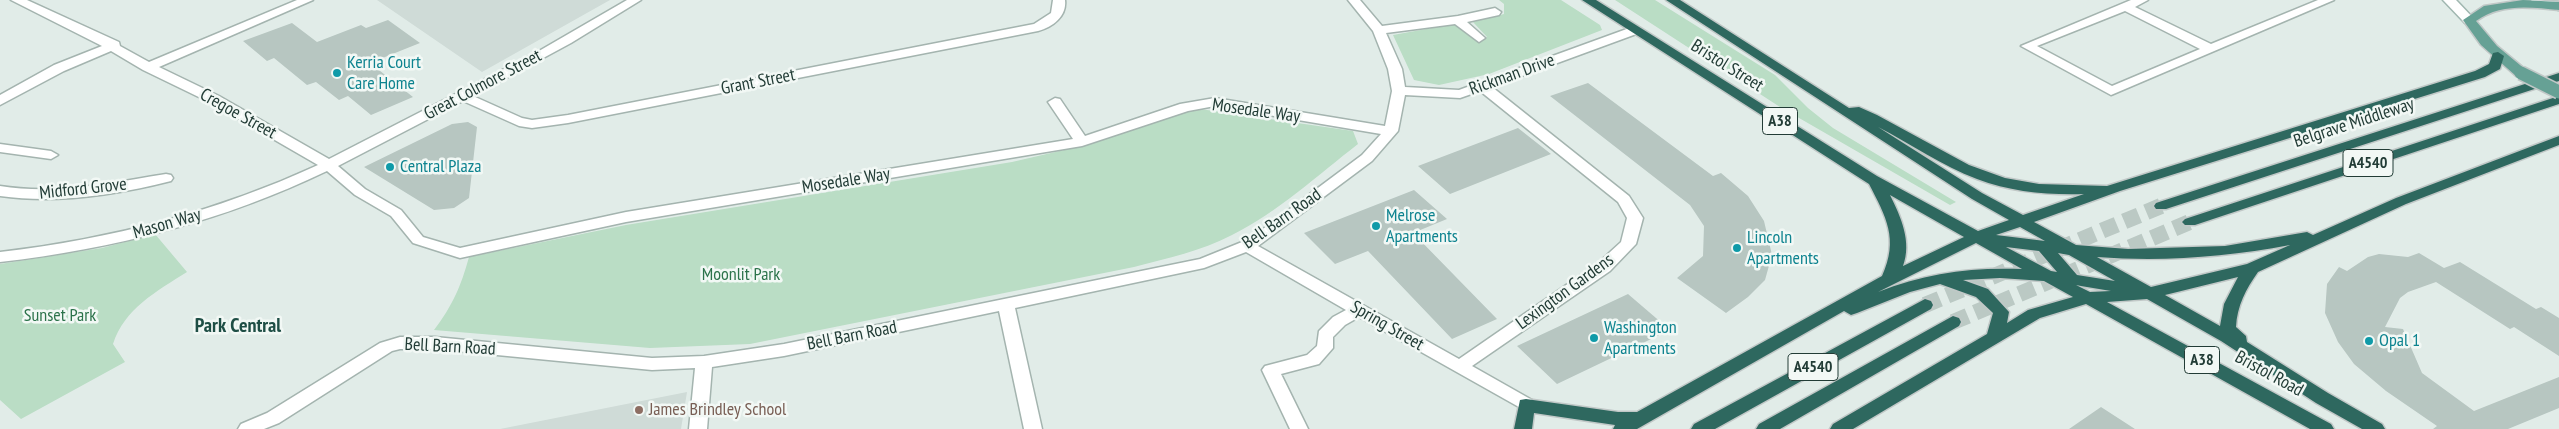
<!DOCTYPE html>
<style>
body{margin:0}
canvas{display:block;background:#e1ece8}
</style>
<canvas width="2559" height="429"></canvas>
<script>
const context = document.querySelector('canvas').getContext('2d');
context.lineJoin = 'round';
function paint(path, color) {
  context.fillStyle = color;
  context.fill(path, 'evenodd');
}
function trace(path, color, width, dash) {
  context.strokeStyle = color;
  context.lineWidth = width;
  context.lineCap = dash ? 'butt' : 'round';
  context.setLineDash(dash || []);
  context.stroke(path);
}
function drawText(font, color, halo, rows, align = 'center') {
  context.font = font + ' "PT Sans Narrow",sans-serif';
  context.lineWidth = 5;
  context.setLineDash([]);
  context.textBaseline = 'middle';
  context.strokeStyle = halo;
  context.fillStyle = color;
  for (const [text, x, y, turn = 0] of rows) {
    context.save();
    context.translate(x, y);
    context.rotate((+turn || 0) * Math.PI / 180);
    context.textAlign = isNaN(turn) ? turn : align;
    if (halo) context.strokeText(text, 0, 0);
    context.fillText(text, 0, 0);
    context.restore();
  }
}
const built = new Path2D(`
 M377 0H610L482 72Z
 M687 392 681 429H500Z`);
const green = new Path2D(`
 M1499 0H1561L1600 25 1602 30 1489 74 1439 85 1414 80 1393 35 1454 24 1462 26 1474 39 1487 37 1473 22 1504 14V4Z
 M1615 0H1655L1775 75 1808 108 1833 128 1956 202 1950 205 1780 107Z
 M1200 109 1353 131 1358 144C1318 175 1278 212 1232 235 1202 251 1167 258 1134 267L750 344 650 348 434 330C453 305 461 286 469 257L626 225 1012 162 1077 147 1191 110Z
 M155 234 187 272C157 291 124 309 113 344L125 362 21 419 0 400V264L102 248Z`);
const building = new Path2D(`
 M388 20 420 43 370 63 413 97 371 115 348 96 339 100 316 82 307 85 274 58 267 61 243 41 292 23 317 42 361 25 366 28Z
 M1588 83 1713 176 1721 173 1748 196 1764 221 1772 255 1765 280 1748 297 1726 313 1677 278 1703 256 1704 226 1690 205 1550 96Z
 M468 122 477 127 469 198 454 208 434 210 364 167 452 124Z
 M1518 128 1551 154 1450 194 1418 166Z
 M1414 190 1447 219 1413 233 1497 319 1452 339 1368 251 1335 264 1304 233Z
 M2419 253 2444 268 2460 262 2536 309 2541 307 2559 318V356L2514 327 2510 329 2436 282 2408 292 2400 298 2385 327 2403 329 2422 373 2474 411 2559 377V408L2508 429H2433L2437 426 2386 391 2354 364 2338 342 2325 313 2327 284 2339 267 2347 271 2368 257 2379 254 2408 257Z
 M1628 294 1670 330 1557 384 1517 346Z
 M2101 407 2135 429H2069Z`);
const highwayTunnel = new Path2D(`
 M1925 305 2161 206
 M1953 322 2190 222`);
const street = new Path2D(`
 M11 0H27L119 42 120 46 149 62 297 0H313L159 67 219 96 329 159 539 51 627 0H641L571 43 473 96 522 118 532 120 568 115 1034 24 1051 13 1053 0H1065C1067 16 1053 27 1038 31L568 123 532 128 519 126 463 101 338 166 365 189 401 210 423 237 460 248 626 212 1073 139 1048 102 1055 98 1060 99 1085 136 1180 104 1215 98 1385 126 1392 91 1388 69 1373 31 1348 0H1360L1382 26 1458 16 1495 8 1501 12 1499 15 1467 22 1485 38 1479 42 1455 24 1386 33 1402 69 1405 87 1459 90 1635 26 1641 30 1639 33 1492 87 1629 196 1643 218 1636 244 1610 271 1472 366 1532 400 1535 405 1532 410 1526 411 1359 317 1345 325 1333 337V348L1319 364 1281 374 1308 429H1290L1262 370 1265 366 1307 355 1317 346 1319 331 1333 317 1346 310 1246 252 1204 268 1015 308 1042 429H1024L999 311 784 356 712 367 707 429H689L695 368 652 370 435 349H400L392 351 279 423 264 429H238L241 424 267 413 380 343 400 337H435L652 358 704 356 784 344 1200 259 1242 242 1263 229 1362 155 1381 134 1215 106 1188 111 1082 146 626 222 460 258 413 243 391 216 355 195 327 171C223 221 114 249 0 262V252C111 239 216 212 318 165L209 102 143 70 111 51 64 71 0 105V95L54 65 102 46ZM1480 91 1618 202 1627 218 1621 242 1598 263 1459 359 1258 246 1372 161 1398 131 1405 95 1460 98Z
 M2131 0H2148L2135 7 2211 44 2318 0H2334L2111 95 2021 46ZM2125 11 2200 49 2112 86 2037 46Z
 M0 144 51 151 58 155 51 159 0 152Z
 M166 174 171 175 173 178 171 181C116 195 56 204 0 196V186C56 195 110 183 166 174Z`);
const secondary = new Path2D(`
 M2443 0H2456L2475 20 2473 23H2465Z
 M2531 0 2559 2V10L2533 3Z`);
const primary = new Path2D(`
 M2523 0 2559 2V10C2531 7 2500 3 2476 21L2497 46 2526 70 2528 73 2521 77 2516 76 2481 45 2463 20 2484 6Z`);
const highway = new Path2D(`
 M1582 0H1596L1877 176 1978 231 2009 220 1972 199 1666 0H1680L1849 108 1859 107 1877 115 1969 165 2005 178 2039 184 2107 186 2475 71 2489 64 2493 53 2498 52 2504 56 2500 69 2485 77 2120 191 2034 222 2076 245 2128 249 2225 246 2307 232 2313 235 2396 198 2559 136V145L2406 204 2258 272C2246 289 2237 306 2236 327L2246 336 2247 342 2328 393 2382 424 2385 429H2362L2316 403 2221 341 2147 299 2107 302 2331 424 2334 429H2310L2086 304 2040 318 1853 429H1830L1833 424 1987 334 1993 313 1976 297 1940 284 1910 292 1857 313 1851 315 1844 311 1637 429H1613L1615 425 1534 413 1532 429H1514L1520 400 1526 399 1618 412H1637L1882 276C1899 239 1886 217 1869 184ZM1878 127C1911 144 1942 166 1977 179 2011 192 2047 195 2084 194L2023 215 1982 193ZM1890 195 1964 237 1903 266C1912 242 1901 217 1890 195ZM2020 227 2045 241 1996 235ZM1976 243 2022 269C1971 267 1925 273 1878 292ZM2290 245 2247 264 2151 287 2097 257C2163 262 2226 257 2290 245ZM2006 247 2039 251 2057 272 2051 271ZM2058 253 2069 255 2115 281 2077 275ZM2238 277 2224 304 2220 326 2165 295ZM2000 278 2044 281 2073 297 2028 310 2007 323 2009 312 1988 289 1963 280ZM2076 285 2081 286 2111 291 2090 292Z
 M2559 73V81L2166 209H2156L2154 206 2156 203Z
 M2559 96V104L2195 225H2185L2182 222 2185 219Z
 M1925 299 1931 301 1933 305 1931 309 1715 429H1691L1694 424Z
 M1953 316 1959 318 1961 322 1959 326 1780 429H1756L1759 424Z`);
const primaryBridge = new Path2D(`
 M2521 73 2559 92`);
const markers = [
 [337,73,5,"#0f9aa8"],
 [390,167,5,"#0f9aa8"],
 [1376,226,5,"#0f9aa8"],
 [1737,248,5,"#0f9aa8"],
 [1594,338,5,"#0f9aa8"],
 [2369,341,5,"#0f9aa8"],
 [639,410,5,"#8d6e63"]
];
const shields = [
 [1780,121,35],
 [2368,163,50],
 [2202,360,35],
 [1813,367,50]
];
const shieldNames = [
 ["A38",1780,121],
 ["A4540",2368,163],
 ["A38",2202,360],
 ["A4540",1813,367]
];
const cultureNames = [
 ["Kerria Court",347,63],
 ["Care Home",347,84],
 ["Central Plaza",400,167],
 ["Melrose",1386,216],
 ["Apartments",1386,237],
 ["Lincoln",1747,238],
 ["Apartments",1747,259],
 ["Washington",1604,328],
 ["Apartments",1604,349],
 ["Opal 1",2379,341]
];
const streetNames = [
 ["Bristol Street",1727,66,32],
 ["Rickman Drive",1512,75,-20],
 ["Grant Street",758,82,-11],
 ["Great Colmore Street",483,85,-28],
 ["Mosedale Way",1256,111,8],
 ["Cregoe Street",238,114,29],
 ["Belgrave Middleway",2354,123,-18],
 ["Mosedale Way",846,181,-9],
 ["Midford Grove",83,189,-6],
 ["Bell Barn Road",1282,219,-35],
 ["Mason Way",167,224,-16],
 ["Lexington Gardens",1565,292,-36],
 ["Spring Street",1387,326,30],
 ["Bell Barn Road",852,336,-11],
 ["Bell Barn Road",450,347,3],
 ["Bristol Road",2269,374,29]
];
const parkNames = [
 ["Moonlit Park",741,275],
 ["Sunset Park",60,316]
];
const educationNames = [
 ["James Brindley School",649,410]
];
const quarterNames = [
 ["Park Central",238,326]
];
paint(built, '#cfdbd7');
paint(green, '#baddc5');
paint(building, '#b7c6c1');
trace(highwayTunnel, '#bbc9c4', 16, [16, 8]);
trace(street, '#a4b4af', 3);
trace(secondary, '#a0b7b0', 3);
trace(primary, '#c1c8c7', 3);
trace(highway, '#c1c8c7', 3);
paint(street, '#fff');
paint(secondary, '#fff');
paint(primary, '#66a195');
paint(highway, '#2e685f');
trace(primaryBridge, '#c1c8c7', 16, []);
trace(primaryBridge, '#66a195', 13);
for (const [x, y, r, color] of markers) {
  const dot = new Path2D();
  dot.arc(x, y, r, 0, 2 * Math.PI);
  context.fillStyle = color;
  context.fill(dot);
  trace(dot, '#f2f8f5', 2);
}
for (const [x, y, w] of shields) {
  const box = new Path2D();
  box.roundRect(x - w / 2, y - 13.5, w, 27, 4);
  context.fillStyle = '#f2f8f5';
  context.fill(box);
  trace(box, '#223c36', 1);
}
drawText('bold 16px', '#223c36', null, shieldNames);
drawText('18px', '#0d838f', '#f2f8f5', cultureNames, 'left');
drawText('18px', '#223c36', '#f2f8f5', streetNames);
drawText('18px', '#2c734b', '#f2f8f5', parkNames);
drawText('18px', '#785e54', '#f2f8f5', educationNames, 'left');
drawText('bold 20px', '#1e4e45', '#f2f8f5', quarterNames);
</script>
